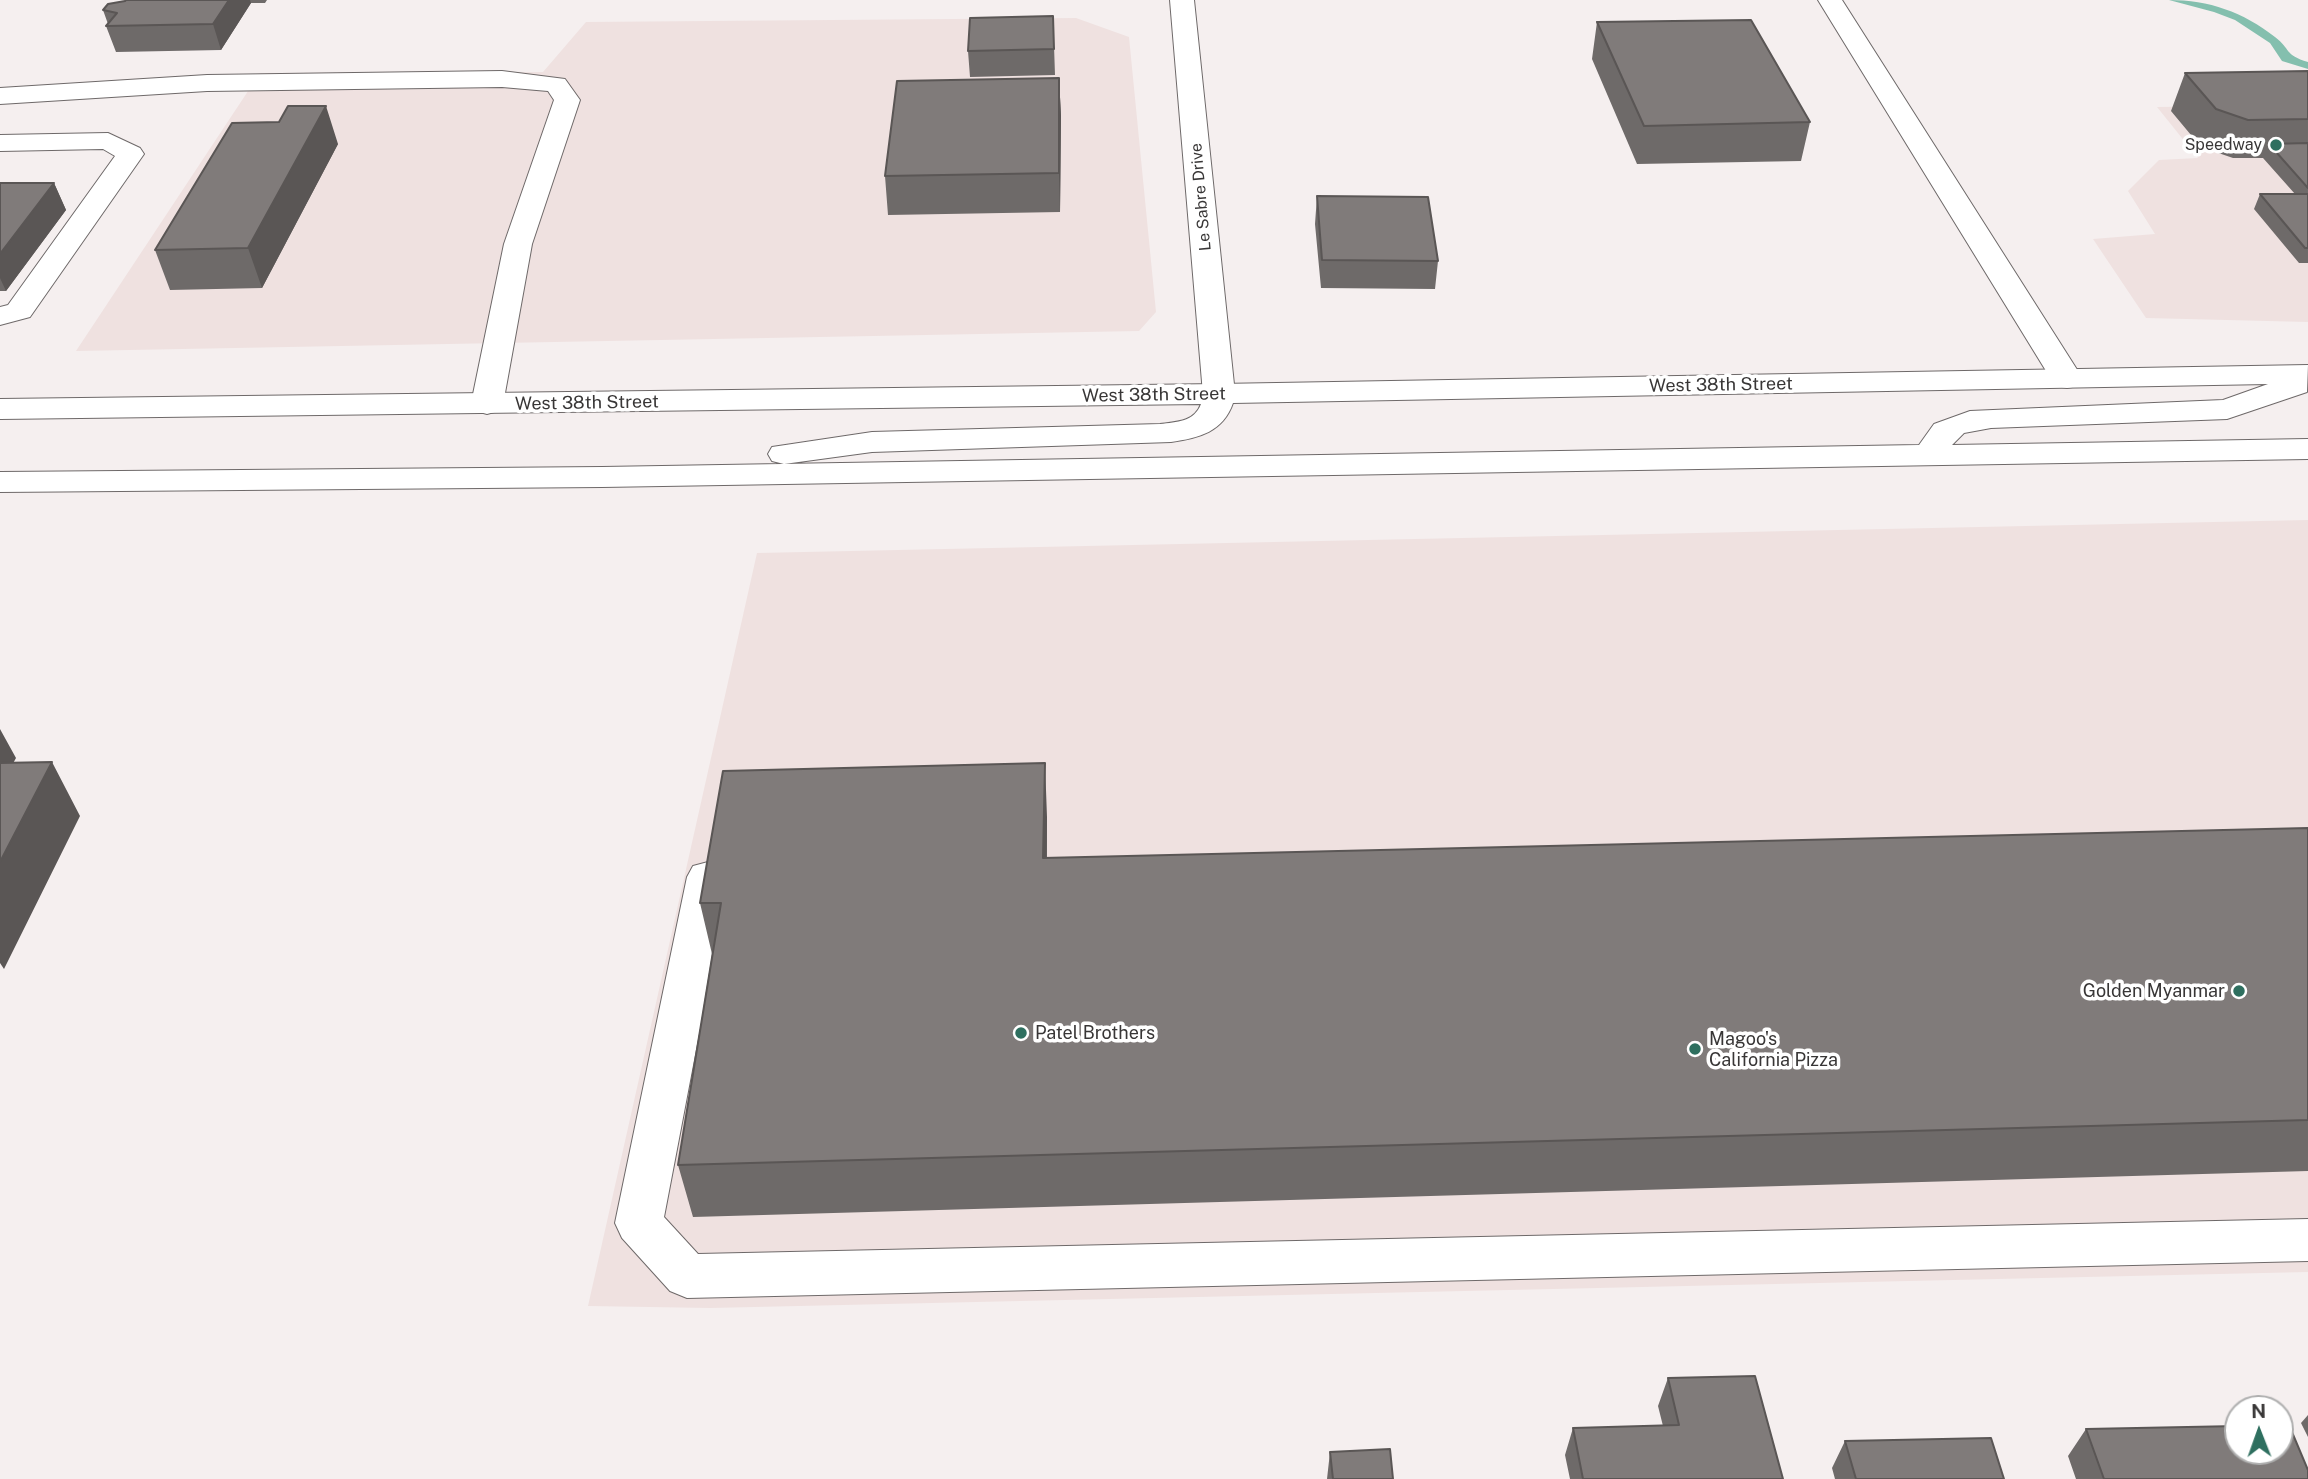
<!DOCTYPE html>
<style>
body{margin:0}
#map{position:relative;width:2308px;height:1479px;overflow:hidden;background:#f5efef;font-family:"Public Sans",sans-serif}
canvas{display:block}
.north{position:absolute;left:2224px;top:1395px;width:70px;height:70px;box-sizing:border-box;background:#fff;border:2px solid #afafaf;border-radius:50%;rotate:359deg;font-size:19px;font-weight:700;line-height:28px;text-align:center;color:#383636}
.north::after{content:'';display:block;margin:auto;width:24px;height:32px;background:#2e6f5f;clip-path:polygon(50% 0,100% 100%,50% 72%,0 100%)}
</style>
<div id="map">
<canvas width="2308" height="1479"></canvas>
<div class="north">N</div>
</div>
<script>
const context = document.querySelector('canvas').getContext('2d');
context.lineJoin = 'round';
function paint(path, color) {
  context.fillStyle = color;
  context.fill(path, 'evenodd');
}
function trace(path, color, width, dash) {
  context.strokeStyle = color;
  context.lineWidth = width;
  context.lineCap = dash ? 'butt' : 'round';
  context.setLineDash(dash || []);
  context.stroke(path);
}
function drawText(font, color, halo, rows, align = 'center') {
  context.font = font + ' "Public Sans",sans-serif';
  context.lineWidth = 7;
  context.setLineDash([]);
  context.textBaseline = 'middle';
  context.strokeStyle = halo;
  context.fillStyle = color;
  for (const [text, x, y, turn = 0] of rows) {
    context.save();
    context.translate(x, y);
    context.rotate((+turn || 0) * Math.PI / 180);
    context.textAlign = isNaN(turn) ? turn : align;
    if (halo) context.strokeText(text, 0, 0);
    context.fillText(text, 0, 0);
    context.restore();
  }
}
const built = new Path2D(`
 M1076 18 1129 37 1156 312 1139 331 76 351 260 73 543 72 586 22Z
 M2308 105V322L2146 318 2093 239 2155 234 2128 191 2159 160 2198 158 2157 107Z
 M2308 520V1272L710 1308 588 1306 757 553Z`);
const stream = new Path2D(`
 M2169 0C2209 0 2243 12 2275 37 2291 49 2284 55 2308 62V69L2282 61 2270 43 2235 20 2214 12Z`);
const minor = new Path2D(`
 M1170 0H1194L1235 394 1230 401 1219 404 1208 401 1203 394Z
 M1818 0H1842L2083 379 2078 386 2067 388 2056 386 2051 379Z
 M502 71 565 79 580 100 532 244 503 404 498 411 487 414 476 411 471 404 504 244 554 100 548 91 502 87 207 91 0 104V88L207 75Z
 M108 133 140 148 144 154 30 317 0 325V307L8 305 115 156 103 149 0 151V135Z
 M708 862 723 866 729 877 664 1217 698 1254 2308 1219V1261L687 1298 670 1291 622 1238 615 1223 687 877 693 866Z`);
const major = new Path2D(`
 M2308 365 2307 392 2227 419 1991 428 1964 433 1952 445 2308 439V459L602 487 0 492V472L602 467 1919 445 1934 424 1970 411 2223 400 2268 384 1233 403C1223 432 1199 438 1171 442L872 452 784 464 772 461 768 454 772 447 872 432 1160 424C1177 422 1194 422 1201 404L0 419V399L1219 384Z`);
const wall = new Path2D(`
 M126 0H267L265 3H251L221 50 116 52 106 26 108 24 103 10Z
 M1053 16 1055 75 970 77 968 51Z
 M1597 22 1810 122 1801 161 1637 164 1592 59Z
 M2308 71V263H2299L2254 209 2260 194H2295L2263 158H2233L2201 147 2171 111 2185 73Z
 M1059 78 1061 116 1060 212 888 215 885 176Z
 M279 122 338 144 262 288 170 290 155 250Z
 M0 183H54L66 210 6 291H0Z
 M1317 196 1438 261 1435 289 1321 288 1315 224Z
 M1047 817V858L2308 828V1171L693 1217 678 1165 712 954 700 903Z
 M1668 1378 1783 1479H1570L1565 1455 1573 1428 1663 1426 1658 1406Z
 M2308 1415V1437L2301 1423Z
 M2086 1429 2308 1479H2076L2068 1456Z
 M1845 1441 2004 1479H1835L1832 1468Z
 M1330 1452 1393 1479H1327Z`);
const shadedWall = new Path2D(`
 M229 0H250L251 3 221 50 213 24Z
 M1059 78 1061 116 1060 212 1059 173Z
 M326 106 338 144 262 288 248 248Z
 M54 183 66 210 6 291 0 278V254Z
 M0 729 16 758 0 787Z
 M52 762 80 816 4 969 0 963V862Z
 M1045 763 1047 817 1046 911 1043 858Z`);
const building = new Path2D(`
 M126 0H229L213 24 106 26 117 13 103 10 108 4 125 1Z
 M1053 16 1054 49 968 51 970 18Z
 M1751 20 1810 122 1644 126 1597 22Z
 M2308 71V119L2248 120 2216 109 2185 73Z
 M1059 78V173L885 176 897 81Z
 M288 106H326L248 248 155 250 232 123 279 122Z
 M2308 143V188L2269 144Z
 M0 183H54L0 254Z
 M2260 194H2308V248H2305Z
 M1317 196 1428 197 1438 261 1322 260Z
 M52 762 0 862V763Z
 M1045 763 1043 858 2308 828V1120L678 1165 721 903H700L723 771Z
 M1755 1376 1783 1479H1583L1573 1428 1679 1425 1668 1378Z
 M2289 1425 2308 1470V1479H2104L2086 1429 2238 1426V1451H2280V1426Z
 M1991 1438 2004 1479H1856L1845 1441Z
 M1390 1449 1393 1479H1333L1330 1452Z`);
const markers = [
 [2276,145,7,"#2e6f5f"],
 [2239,991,7,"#2e6f5f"],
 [1021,1033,7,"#2e6f5f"],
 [1695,1049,7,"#2e6f5f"]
];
const farPoinames = [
 ["Speedway",2262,145]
];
const farStreetnames = [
 ["Le Sabre Drive",1201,197,-95]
];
const streetNames = [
 ["West 38th Street",1721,385,-1],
 ["West 38th Street",1154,395,-1],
 ["West 38th Street",587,403,-1]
];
const poiNames = [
 ["Golden Myanmar",2225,991,"right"],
 ["Patel Brothers",1035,1033],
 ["Magoo's",1709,1039],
 ["California Pizza",1709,1060]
];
paint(built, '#efe1e0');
paint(stream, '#84bfae');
trace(minor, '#6e6969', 2);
trace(major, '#6e6969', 2);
paint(minor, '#fff');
paint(major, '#fff');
paint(wall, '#6e6a69');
paint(shadedWall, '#5a5655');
paint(building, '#807b7a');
trace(building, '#5a5655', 2);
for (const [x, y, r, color] of markers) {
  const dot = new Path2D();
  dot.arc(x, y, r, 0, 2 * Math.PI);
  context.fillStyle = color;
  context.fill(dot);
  trace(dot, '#fff', 2.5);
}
drawText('16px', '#383636', '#fff', farPoinames, 'right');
drawText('16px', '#383636', '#fff', farStreetnames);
drawText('18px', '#383636', '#fff', streetNames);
drawText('18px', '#383636', '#fff', poiNames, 'left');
</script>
